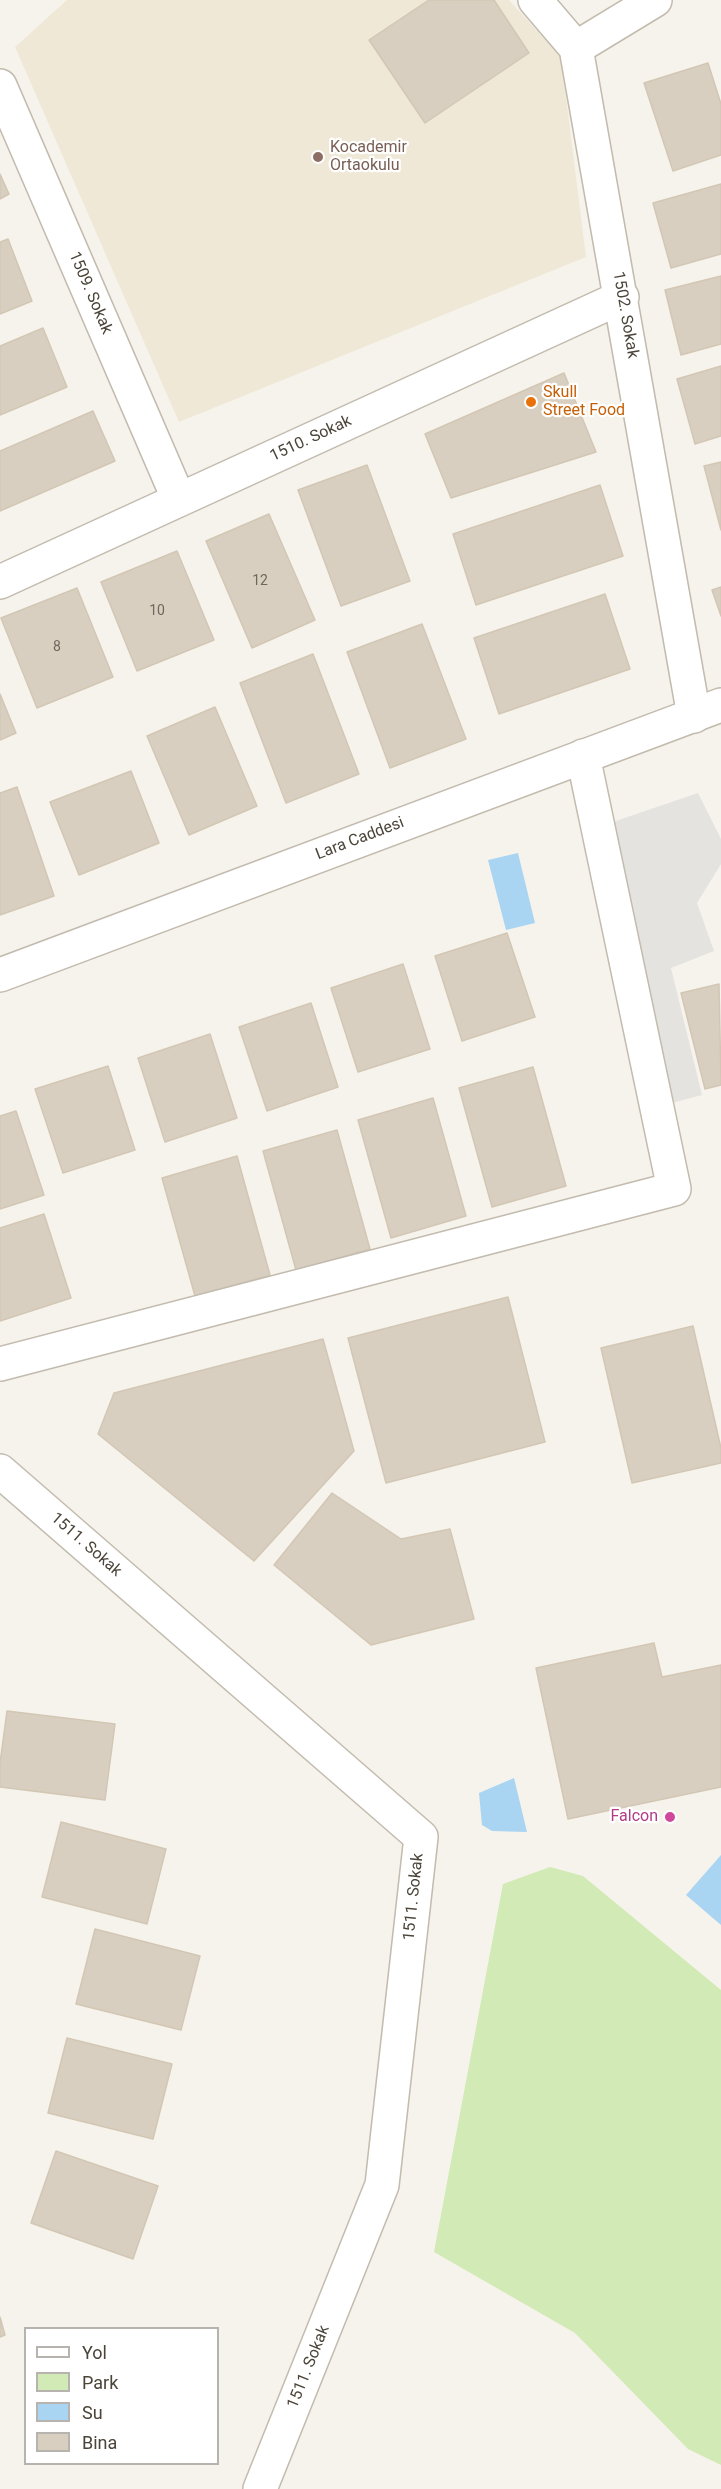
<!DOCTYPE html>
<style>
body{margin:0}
#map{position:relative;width:721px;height:2489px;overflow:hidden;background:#f6f3ec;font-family:Roboto,sans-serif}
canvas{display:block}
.legend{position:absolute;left:24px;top:2327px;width:195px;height:138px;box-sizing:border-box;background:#fff;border:2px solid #b7b4b0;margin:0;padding:8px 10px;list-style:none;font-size:18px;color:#4b4439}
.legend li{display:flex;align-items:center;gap:12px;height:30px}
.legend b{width:30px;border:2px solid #b7b4b0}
</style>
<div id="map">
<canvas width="721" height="2489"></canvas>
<ul class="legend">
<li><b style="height:8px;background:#fff"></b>Yol</li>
<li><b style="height:16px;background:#d2eab5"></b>Park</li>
<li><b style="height:16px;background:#a9d4f2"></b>Su</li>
<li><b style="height:16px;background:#d8cfc1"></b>Bina</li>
</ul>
</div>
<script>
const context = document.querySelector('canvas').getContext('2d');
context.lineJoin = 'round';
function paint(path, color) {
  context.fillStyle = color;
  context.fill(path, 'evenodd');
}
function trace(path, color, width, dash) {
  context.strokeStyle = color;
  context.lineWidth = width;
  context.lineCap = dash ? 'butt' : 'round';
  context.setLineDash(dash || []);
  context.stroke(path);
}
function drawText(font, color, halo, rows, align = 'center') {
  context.font = font + ' Roboto,sans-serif';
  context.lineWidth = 4.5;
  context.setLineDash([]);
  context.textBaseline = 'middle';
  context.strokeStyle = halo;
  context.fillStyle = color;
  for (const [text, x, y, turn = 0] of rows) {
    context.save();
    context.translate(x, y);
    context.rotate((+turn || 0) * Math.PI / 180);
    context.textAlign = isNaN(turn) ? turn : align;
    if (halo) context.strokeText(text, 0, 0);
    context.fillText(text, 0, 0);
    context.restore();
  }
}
const education = new Path2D(`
 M67 0H509L561 57 586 257 179 422 15 47Z`);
const green = new Path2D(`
 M550 1867 583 1876 721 1990V2465L688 2449 575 2333 434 2252 503 1884Z`);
const parking = new Path2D(`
 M698 793 721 839V864L697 903 714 951 671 968 702 1095 657 1107 598 827Z`);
const water = new Path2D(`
 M518 853 535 923 506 930 488 860Z
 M514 1778 527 1832 492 1831 482 1825 479 1793Z
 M721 1855V1925L686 1895Z`);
const building = new Path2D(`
 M429 0H494L529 53 425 123 369 40Z
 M708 63 721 104V155L673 171 644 83Z
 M0 174 9 194 0 199Z
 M721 184V254L671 268 653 203Z
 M8 239 32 301 0 314V242Z
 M721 276V344L681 355 665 290Z
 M43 328 67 387 0 415V346Z
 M721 366V436L695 444 677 379Z
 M564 373 596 452 451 498 425 434Z
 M93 411 115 461 0 511V451Z
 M721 462V530L704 466Z
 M367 465 410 581 341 606 298 490Z
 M600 485 623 556 476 605 453 534Z
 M269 514 315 620 252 648 206 541Z
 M177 551 214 640 137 671 101 582Z
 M721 587V616L712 590Z
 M77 588 113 677 37 708 1 618Z
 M605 594 630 669 499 714 474 638Z
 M422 624 466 739 390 768 347 652Z
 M313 654 359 774 286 803 240 683Z
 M0 694 16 733 0 740Z
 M215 707 257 806 189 835 147 736Z
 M131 771 159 843 79 875 50 802Z
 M17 787 54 896 0 915V793Z
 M507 933 535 1017 462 1041 435 956Z
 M403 964 430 1049 358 1072 331 988Z
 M719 984 721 1085 705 1089 681 993Z
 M311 1003 338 1087 267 1111 239 1027Z
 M210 1034 237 1118 165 1142 138 1058Z
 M108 1066 135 1150 63 1173 35 1089Z
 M533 1067 566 1186 492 1207 459 1088Z
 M433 1098 466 1216 391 1238 358 1120Z
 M16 1111 44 1195 0 1209V1116Z
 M337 1130 370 1249 296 1270 263 1151Z
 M237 1156 270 1275 195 1296 162 1178Z
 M44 1214 71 1298 0 1321V1228Z
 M508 1297 545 1442 386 1483 348 1338Z
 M693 1326 721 1448V1463L632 1483 601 1348Z
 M323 1339 354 1451 254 1561 98 1434 114 1393Z
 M332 1493 401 1539 450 1529 474 1619 371 1645 274 1565Z
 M654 1643 662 1677 721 1665V1787L568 1819 536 1668Z
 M7 1711 115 1724 105 1800 0 1787V1763Z
 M61 1822 166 1849 147 1924 42 1897Z
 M95 1929 200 1956 181 2030 76 2004Z
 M67 2038 172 2064 153 2139 48 2113Z
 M56 2151 158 2186 133 2259 31 2223Z
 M0 2317 5 2335 0 2337Z`);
const minor = new Path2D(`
 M535 0 576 48 694 716
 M576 48 655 0
 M0 86 179 500
 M0 582 622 297
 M0 1364 674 1189 583 756
 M0 1471 421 1837 382 2185 260 2489`);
const tertiary = new Path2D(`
 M0 975 721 705`);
const markers = [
 [318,157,6,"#8d6e63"],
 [531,402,6,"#e8710a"],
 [670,1817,6,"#d1479c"]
];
const numberNames = [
 ["12",260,581],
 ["10",157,611],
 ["8",57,647]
];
const educationNames = [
 ["Kocademir",330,148],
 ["Ortaokulu",330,166]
];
const streetNames = [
 ["1509. Sokak",90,293,67],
 ["1502. Sokak",625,315,80],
 ["1510. Sokak",311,439,-25],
 ["Lara Caddesi",360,839,-21],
 ["1511. Sokak",86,1545,41],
 ["1511. Sokak",414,1897,-84],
 ["1511. Sokak",309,2367,-68]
];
const foodNames = [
 ["Skull",543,393],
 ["Street Food",543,411]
];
const hotelNames = [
 ["Falcon",658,1817]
];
paint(education, '#efe8d6');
paint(green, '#d2eab5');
paint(parking, '#e5e3e0');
paint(water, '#a9d4f2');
paint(building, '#d8cfc1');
trace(building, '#d3c7b4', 1.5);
trace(minor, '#c2bbae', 36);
trace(tertiary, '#c2bbae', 36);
trace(minor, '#fff', 33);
trace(tertiary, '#fff', 33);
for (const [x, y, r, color] of markers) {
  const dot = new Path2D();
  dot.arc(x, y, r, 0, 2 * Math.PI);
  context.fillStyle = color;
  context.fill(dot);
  trace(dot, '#fff', 2);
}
drawText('14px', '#6e675b', null, numberNames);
drawText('16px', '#785e54', '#fff', educationNames, 'left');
drawText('16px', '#4b4439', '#fff', streetNames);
drawText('16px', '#c56008', '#fff', foodNames, 'left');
drawText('16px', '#b23c85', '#fff', hotelNames, 'right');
</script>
